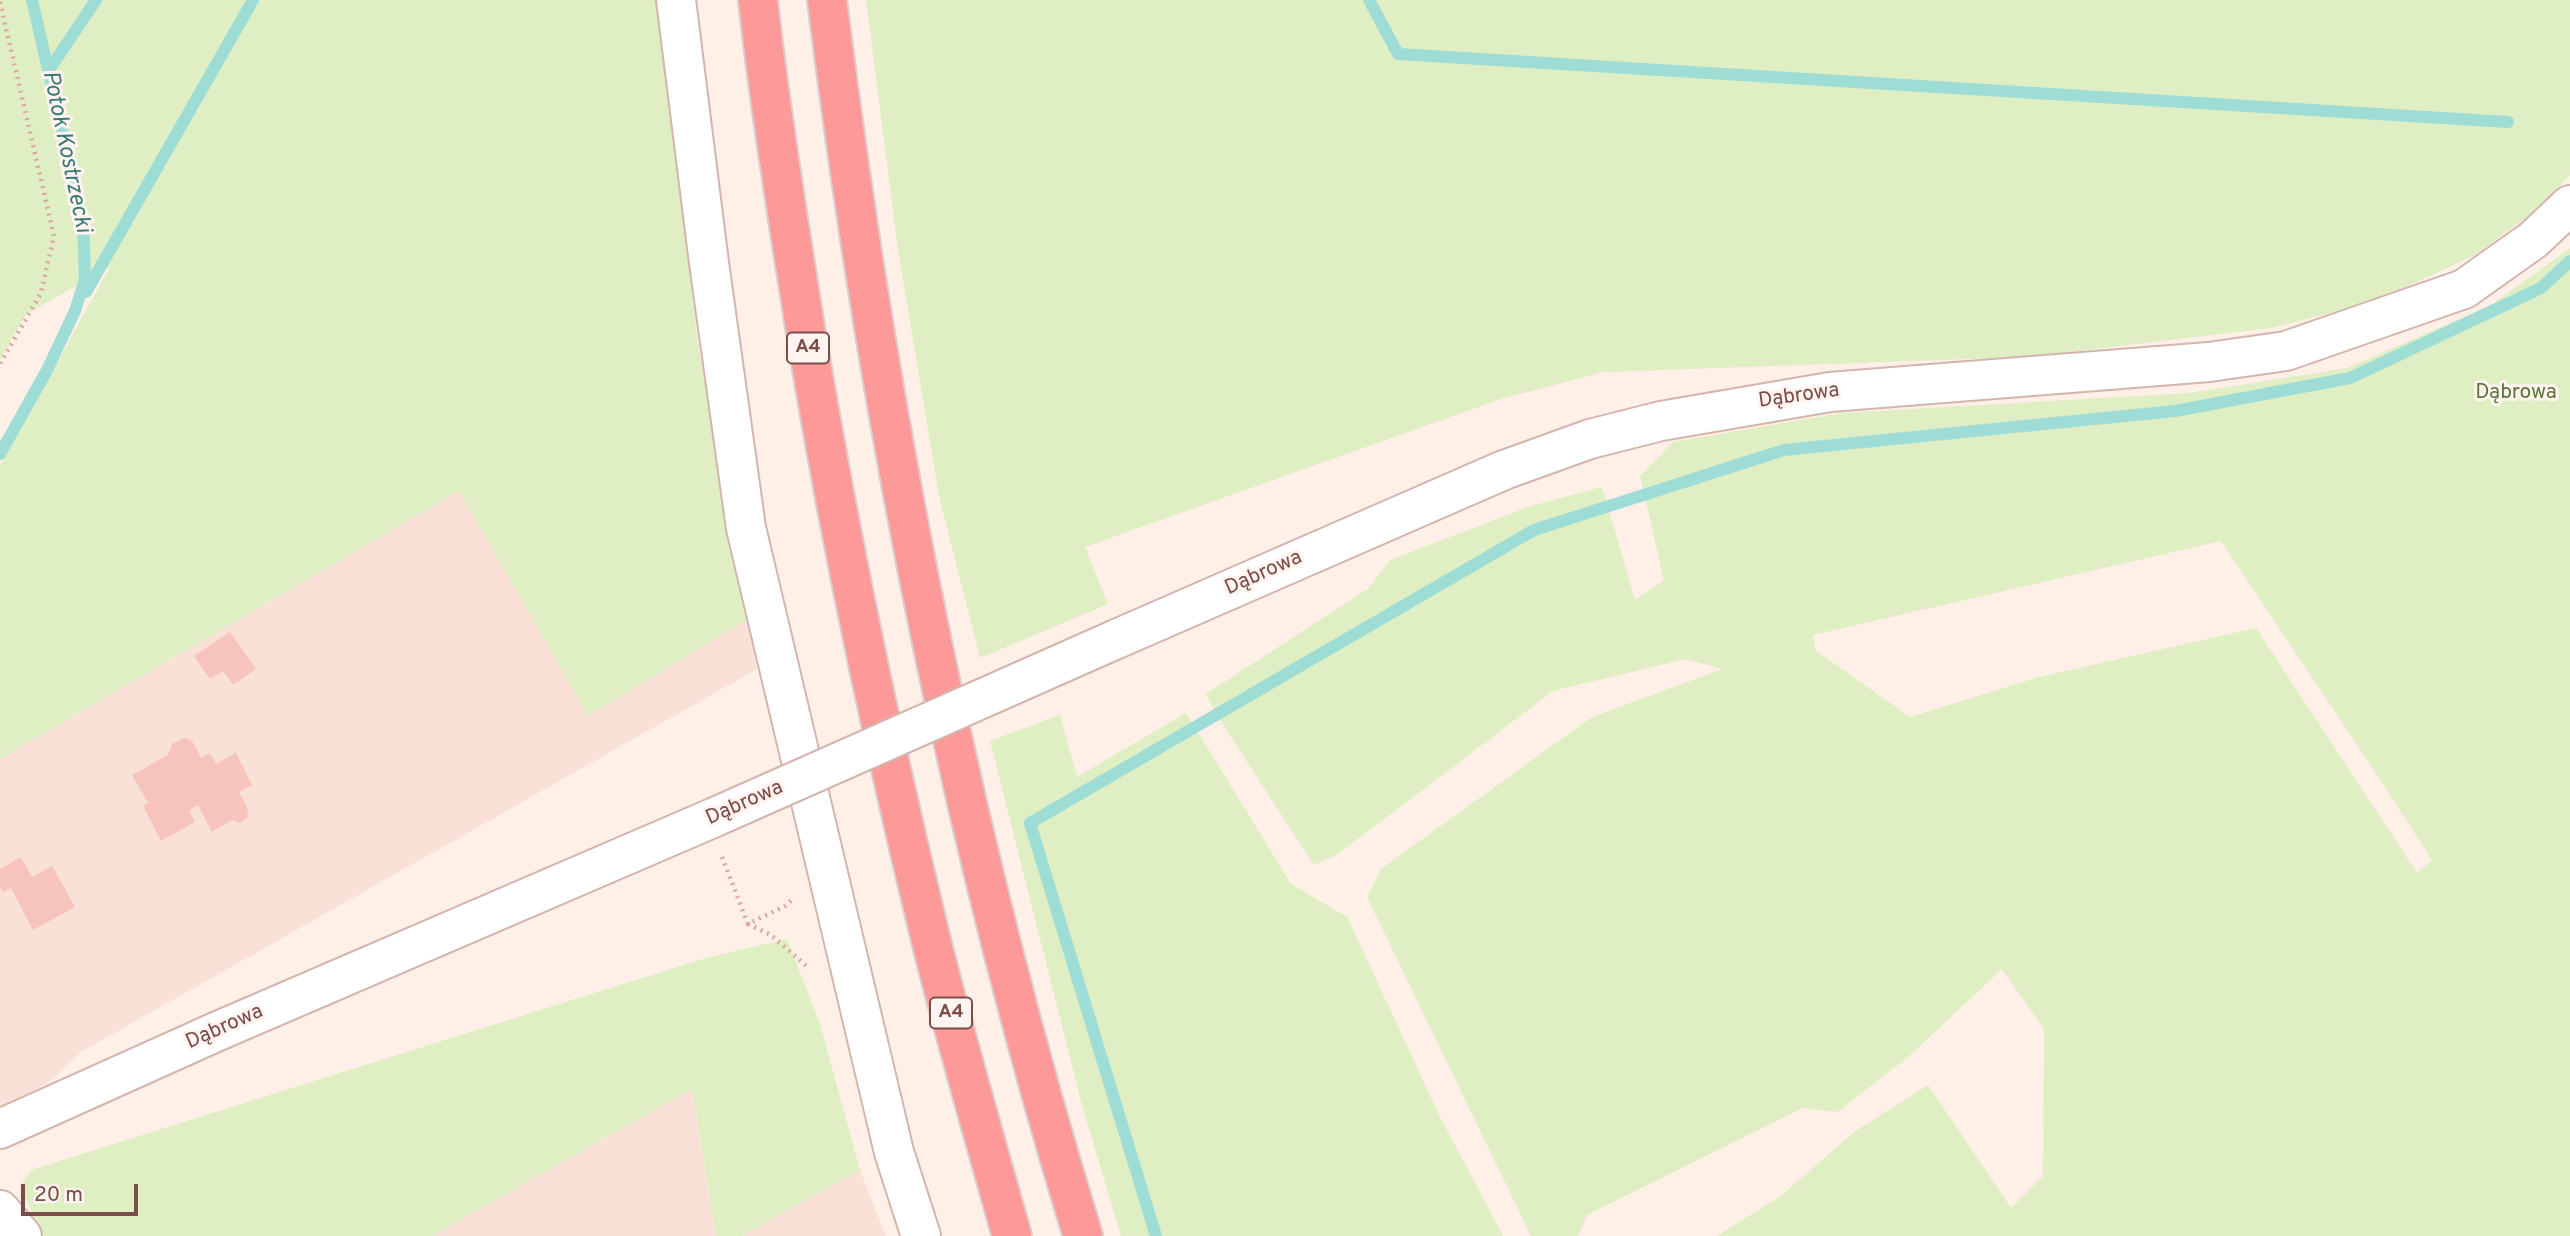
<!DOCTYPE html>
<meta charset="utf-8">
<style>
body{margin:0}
#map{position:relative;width:2570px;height:1236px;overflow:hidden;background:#feefe7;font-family:Overpass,sans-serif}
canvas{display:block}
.scale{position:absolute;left:21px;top:1184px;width:117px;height:32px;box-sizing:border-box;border:4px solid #7b4d48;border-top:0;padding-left:9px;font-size:21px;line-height:24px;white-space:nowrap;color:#7b4d48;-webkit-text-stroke:5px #fff4ef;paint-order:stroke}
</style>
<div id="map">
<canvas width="2570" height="1236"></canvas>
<div class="scale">20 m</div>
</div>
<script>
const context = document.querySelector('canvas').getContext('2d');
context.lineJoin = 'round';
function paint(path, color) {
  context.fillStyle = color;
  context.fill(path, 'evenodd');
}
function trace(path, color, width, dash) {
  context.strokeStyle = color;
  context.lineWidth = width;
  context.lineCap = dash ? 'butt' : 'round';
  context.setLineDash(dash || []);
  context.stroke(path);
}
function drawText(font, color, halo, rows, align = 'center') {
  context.font = font + ' Overpass,sans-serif';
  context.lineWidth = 6;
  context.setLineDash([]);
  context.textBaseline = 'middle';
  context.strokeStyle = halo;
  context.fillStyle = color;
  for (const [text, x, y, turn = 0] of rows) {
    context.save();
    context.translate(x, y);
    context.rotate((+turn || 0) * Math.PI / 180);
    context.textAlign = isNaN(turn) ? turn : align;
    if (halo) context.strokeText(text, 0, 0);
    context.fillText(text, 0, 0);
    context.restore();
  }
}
const residential = new Path2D(`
 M699 351 757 669 81 1052 52 1080 0 1109V759Z
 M692 1089 716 1236H432Z
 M860 1170 886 1236H741Z`);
const green = new Path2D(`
 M0 0H657L699 351 748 619 588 716 459 491 0 759V466L110 267 26 314 0 360Z
 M866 0H2570V175L2536 210 2475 255 2373 302 2271 328 2026 357 1604 372 1501 399 1085 547 1108 604 980 658 939 496 898 250Z
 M2570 248V1236H1717L1782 1195 1854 1132 1928 1085 2011 1208 2043 1176 2044 1029 2002 969 1908 1057 1837 1112 1802 1108 1587 1215 1578 1236H1531L1367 897 1381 869 1592 717 1723 669 1685 659 1553 691 1335 856 1314 865 1223 725 1206 694 1369 588 1390 560 1531 506 1602 487 1635 600 1664 580 1640 476 1673 442 1842 413 2190 393 2347 368 2491 305ZM2221 541 2370 764 2432 860 2417 873 2256 628 2039 677 1910 717 1815 650 1813 635Z
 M1186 713 1291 884 1347 917 1439 1115 1503 1236H1121L1082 1105 990 741 1060 715 1077 777Z
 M787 939 820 1024 860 1170 741 1236H716L692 1089 432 1236H44L20 1187 31 1170 706 958Z`);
const stream = new Path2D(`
 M1369 0 1398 54 2508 122
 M49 70 96 0
 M86 292 253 0
 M0 454 47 370 75 311 85 279 83 221 32 0
 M1156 1236 1030 823 1534 530 1784 450 2175 411 2350 378 2541 288 2570 261`);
const building = new Path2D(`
 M230 632 256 669 233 685 223 671 210 679 194 656Z
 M185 738 192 741 201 758 210 753 216 764 236 753 252 785 239 792 248 809 247 818 240 823 232 820 212 832 198 805 189 810 195 822 161 841 143 806 148 803 132 775 168 755 172 744Z
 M21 857 32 877 52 866 75 907 33 930 11 888 3 892 0 887V869Z`);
const path = new Path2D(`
 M0 2 54 236 41 293 0 364
 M722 857 748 924 785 906 793 899
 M748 924 771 935 809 968`);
const minor = new Path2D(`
 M676 0 709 263 746 528 894 1152 921 1236
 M1112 641 1504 470 1590 439 1661 421 1830 392 2209 362 2286 351 2464 289 2533 240 2570 205
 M0 1129 218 1031 715 817
 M0 1210 22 1236`);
const highway = new Path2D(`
 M758 0C767 84 780 168 793 251 828 482 875 710 930 936 955 1037 984 1136 1012 1236
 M827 0C879 418 959 833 1083 1236`);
const minorBridge = new Path2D(`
 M715 817 1112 641`);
const shields = [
 [808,348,42],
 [951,1013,42]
];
const shieldNames = [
 ["A4",808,348],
 ["A4",951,1013]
];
const parkNames = [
 ["Dąbrowa",2516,394]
];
const streetNames = [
 ["Dąbrowa",1799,397,-8],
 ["Dąbrowa",1264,574,-24],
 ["Dąbrowa",745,804,-24],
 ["Dąbrowa",225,1028,-24]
];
const waterNames = [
 ["Potok Kostrzecki",65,152,78]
];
paint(residential, '#f9e1d7');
paint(green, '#dfeec3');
trace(stream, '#9eddd6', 12);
paint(building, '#f6c4bc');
trace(minor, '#d4b5ae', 42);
trace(highway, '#dacdcc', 42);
trace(path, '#dca69e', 4.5, [2, 5]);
trace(minor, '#fff', 38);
trace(highway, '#fd9999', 38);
trace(minorBridge, '#d4b5ae', 42, []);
trace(minorBridge, '#fff', 38);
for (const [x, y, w] of shields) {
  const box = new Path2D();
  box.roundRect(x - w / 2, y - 15.5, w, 31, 5);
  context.fillStyle = '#fff4ef';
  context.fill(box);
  trace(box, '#7b4d48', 2);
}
drawText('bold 19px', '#7b4d48', null, shieldNames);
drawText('21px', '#5b753a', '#fff4ef', parkNames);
drawText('21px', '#7b4d48', '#fff4ef', streetNames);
drawText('italic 23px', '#387973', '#fff4ef', waterNames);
</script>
